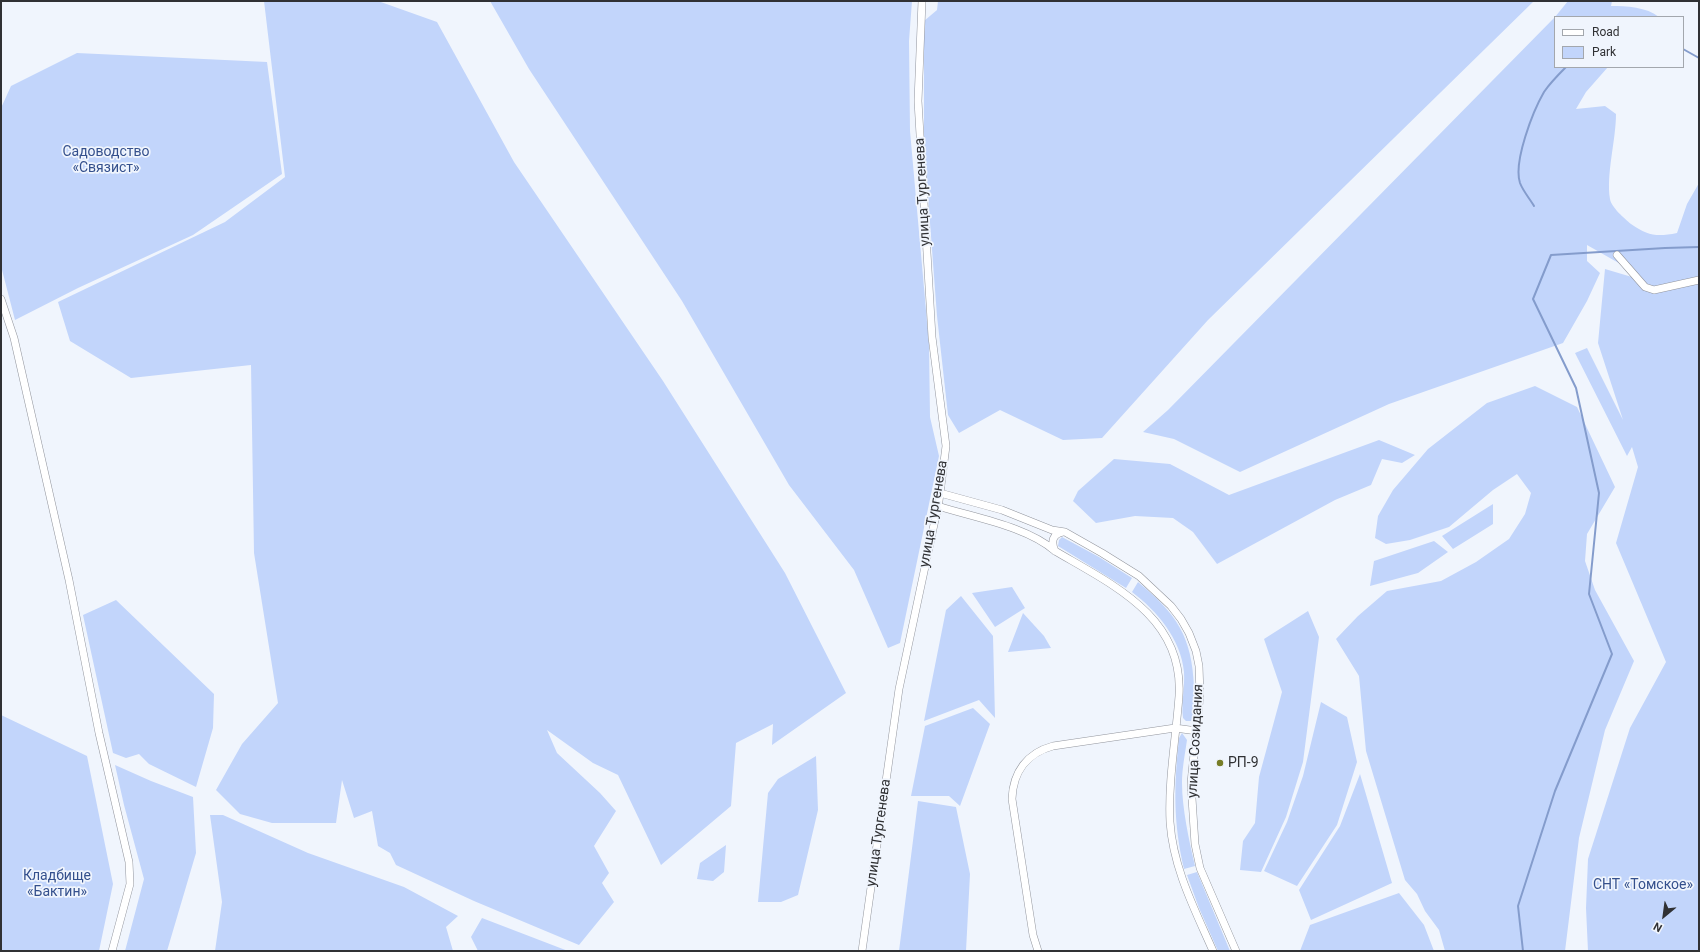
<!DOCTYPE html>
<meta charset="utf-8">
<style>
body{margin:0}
#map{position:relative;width:1700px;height:952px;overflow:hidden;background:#f0f5fd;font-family:Roboto,sans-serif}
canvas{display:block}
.frame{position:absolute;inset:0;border:2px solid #303134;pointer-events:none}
.legend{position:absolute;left:1554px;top:16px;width:130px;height:52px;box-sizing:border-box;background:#f0f5fd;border:1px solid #a3a7ad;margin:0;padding:5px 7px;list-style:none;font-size:12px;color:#303134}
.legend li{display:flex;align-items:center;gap:8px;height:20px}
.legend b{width:20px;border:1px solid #a3a7ad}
.north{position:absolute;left:1644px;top:896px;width:40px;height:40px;-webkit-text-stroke:3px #f0f5fd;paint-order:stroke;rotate:209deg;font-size:11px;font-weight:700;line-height:16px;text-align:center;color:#303134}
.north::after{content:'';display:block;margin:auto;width:14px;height:18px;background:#303134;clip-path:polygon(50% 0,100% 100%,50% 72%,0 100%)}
</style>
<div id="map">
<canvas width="1700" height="952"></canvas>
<div class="frame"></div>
<ul class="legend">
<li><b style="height:5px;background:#fff"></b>Road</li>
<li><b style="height:11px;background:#c2d5fb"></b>Park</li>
</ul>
<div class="north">N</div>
</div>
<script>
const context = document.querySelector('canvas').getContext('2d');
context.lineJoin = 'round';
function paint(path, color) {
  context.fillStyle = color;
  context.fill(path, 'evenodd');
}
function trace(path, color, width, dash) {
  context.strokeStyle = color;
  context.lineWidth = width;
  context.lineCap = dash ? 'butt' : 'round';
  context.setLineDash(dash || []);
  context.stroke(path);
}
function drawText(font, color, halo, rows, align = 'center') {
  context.font = font + ' Roboto,sans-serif';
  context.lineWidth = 3.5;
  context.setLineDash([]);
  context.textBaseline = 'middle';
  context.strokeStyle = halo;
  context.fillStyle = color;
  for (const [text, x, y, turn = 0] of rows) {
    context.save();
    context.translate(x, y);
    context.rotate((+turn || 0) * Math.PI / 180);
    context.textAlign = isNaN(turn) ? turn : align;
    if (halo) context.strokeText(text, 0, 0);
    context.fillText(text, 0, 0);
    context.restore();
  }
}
const green = new Path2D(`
 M264 1H378L437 22 514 162 663 381 785 573 846 693 772 745 773 724 736 743 731 806 661 865 618 775 593 763 547 730 557 753 600 793 616 811 594 846 609 873 602 883 614 902 579 945 474 901 396 865 390 853 378 846 372 811 354 818 342 780 336 823H272L240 814 216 790 242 744 278 703 254 553 251 365 131 378 70 341 58 302 225 222 285 177Z
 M490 1H912L909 41 910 131 929 344 930 417 939 456 900 643 888 648 854 570 789 485 682 301 529 69Z
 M938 1H1534L1208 320 1102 438 1063 440 1000 410 959 433 948 415 937 316 924 143V21L937 10Z
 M1568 1H1612L1611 6C1626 6 1647 7 1659 17H1555Z
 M1555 17V67H1608L1586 92 1576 109 1605 106 1616 114C1616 140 1606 174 1610 199 1611 207 1625 219 1631 224 1648 236 1657 237 1677 233L1687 204 1699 183V951H1588L1586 908 1588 859 1630 728 1666 662 1616 543 1638 467 1632 447 1627 456 1575 353 1587 348 1623 420 1598 343 1605 269 1642 280 1631 270 1587 245V261L1600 273 1587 301 1563 343 1389 404 1240 472 1174 439 1143 432 1168 410Z
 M77 53 267 62 282 174 193 235 78 288 15 320 1 266V108L11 86Z
 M1535 386 1577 407 1615 487 1587 534 1585 561 1595 590 1634 661 1605 730 1579 838 1565 951H1445L1439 930 1425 911 1417 894 1405 880 1366 751 1359 676 1336 639 1358 616 1387 591 1441 581 1476 562 1509 539 1525 514 1531 493 1517 474 1493 490 1449 527 1410 540 1386 544 1375 538 1378 516 1393 490 1428 449 1487 403Z
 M1379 440 1415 455 1402 463 1382 459 1371 485 1335 500 1217 564 1193 532 1173 518 1135 516 1096 523 1073 501 1078 491 1114 459 1170 464 1229 495Z
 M1493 504V524L1453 549 1442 536Z
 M1062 537 1099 557 1132 578 1126 588 1058 546 1059 540Z
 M1434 541 1448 552 1418 573 1370 586 1374 561Z
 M1138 582C1177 614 1192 637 1194 687 1195 698 1196 712 1191 721H1186L1183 718C1181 703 1185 688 1184 672 1181 639 1157 611 1132 592Z
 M1012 587 1025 608 995 627 972 593Z
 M961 596 993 636 995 718 979 700 924 721 946 610Z
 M116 600 214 694 213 728 196 787 149 764 139 754 126 758 113 753 83 615Z
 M1308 611 1319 637 1303 762 1286 817 1261 872 1240 870 1243 841 1255 823 1259 777 1282 692 1264 639Z
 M1023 613 1044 636 1051 648 1008 652Z
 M1321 702 1347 717 1357 762 1337 825 1297 886 1264 871 1287 822 1303 776Z
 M973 708 990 724 960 806 949 796H911L925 726Z
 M1 715 87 756 113 884 99 951H1Z
 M1182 733 1187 740C1185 754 1182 769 1182 783 1182 808 1189 841 1195 866L1184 869C1173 822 1174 785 1179 738Z
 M816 756 818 810 798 895 781 902H758L768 793 778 779Z
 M115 765 151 781 193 797 196 853 167 951H125L144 879 124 805Z
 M1360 774 1392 883 1311 920 1299 890 1340 826Z
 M918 801 956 807 970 874 966 951H899Z
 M223 815 308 853 404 887 458 916 446 927 453 951H215L222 902 210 815Z
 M726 845 724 872 713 881 697 879 700 863Z
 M1197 872 1230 951H1218L1199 908 1187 875Z
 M1399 893 1424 925 1434 951H1300L1310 925Z
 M482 918 568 951H478L471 937Z`);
const stream = new Path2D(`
 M1683 49 1699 58
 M1534 206C1530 199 1523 191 1520 183 1513 162 1533 111 1544 92 1550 83 1558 75 1566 67
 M1523 951 1518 906 1555 791 1612 654 1589 594 1599 493 1576 388 1533 299 1551 255 1665 248 1699 247`);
const minor = new Path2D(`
 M1617 255 1645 287 1654 290 1699 280
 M1 299 14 338 69 580 99 733 129 862 130 884 112 951
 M940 493 1002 510 1052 530 1065 532 1102 553 1139 576 1171 606 1181 619 1189 633 1196 651 1199 666 1200 695 1191 783 1195 844 1200 868 1236 951
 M938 506C975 518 1026 526 1055 551 1113 585 1184 617 1179 696 1176 738 1168 780 1170 822 1173 868 1195 910 1213 951
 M1055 551C1051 542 1052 534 1063 532
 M862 951 899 689 939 501 946 446 932 337 918 101 922 1
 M1038 951 1033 935 1012 799C1013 772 1027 753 1053 746L1175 728 1197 731`);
const markers = [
 [1220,763,4,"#777d27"]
];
const parkNames = [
 ["Садоводство",106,152],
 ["«Связист»",106,168],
 ["Кладбище",57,876],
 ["«Бактин»",57,892],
 ["СНТ «Томское»",1643,885]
];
const streetNames = [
 ["улица Тургенева",923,192,-93],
 ["улица Тургенева",934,514,-80],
 ["улица Созидания",1196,741,-87],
 ["улица Тургенева",879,833,-82]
];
const poiNames = [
 ["РП-9",1228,763]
];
paint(green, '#c2d5fb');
trace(stream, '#849ccc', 2);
trace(minor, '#92959d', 8);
trace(minor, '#fff', 7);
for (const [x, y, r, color] of markers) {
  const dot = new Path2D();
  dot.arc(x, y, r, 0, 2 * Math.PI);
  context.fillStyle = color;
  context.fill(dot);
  trace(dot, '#f0f5fd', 1.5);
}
drawText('14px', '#34508d', '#f0f5fd', parkNames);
drawText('14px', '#303134', '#f0f5fd', streetNames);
drawText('14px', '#303134', '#f0f5fd', poiNames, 'left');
</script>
